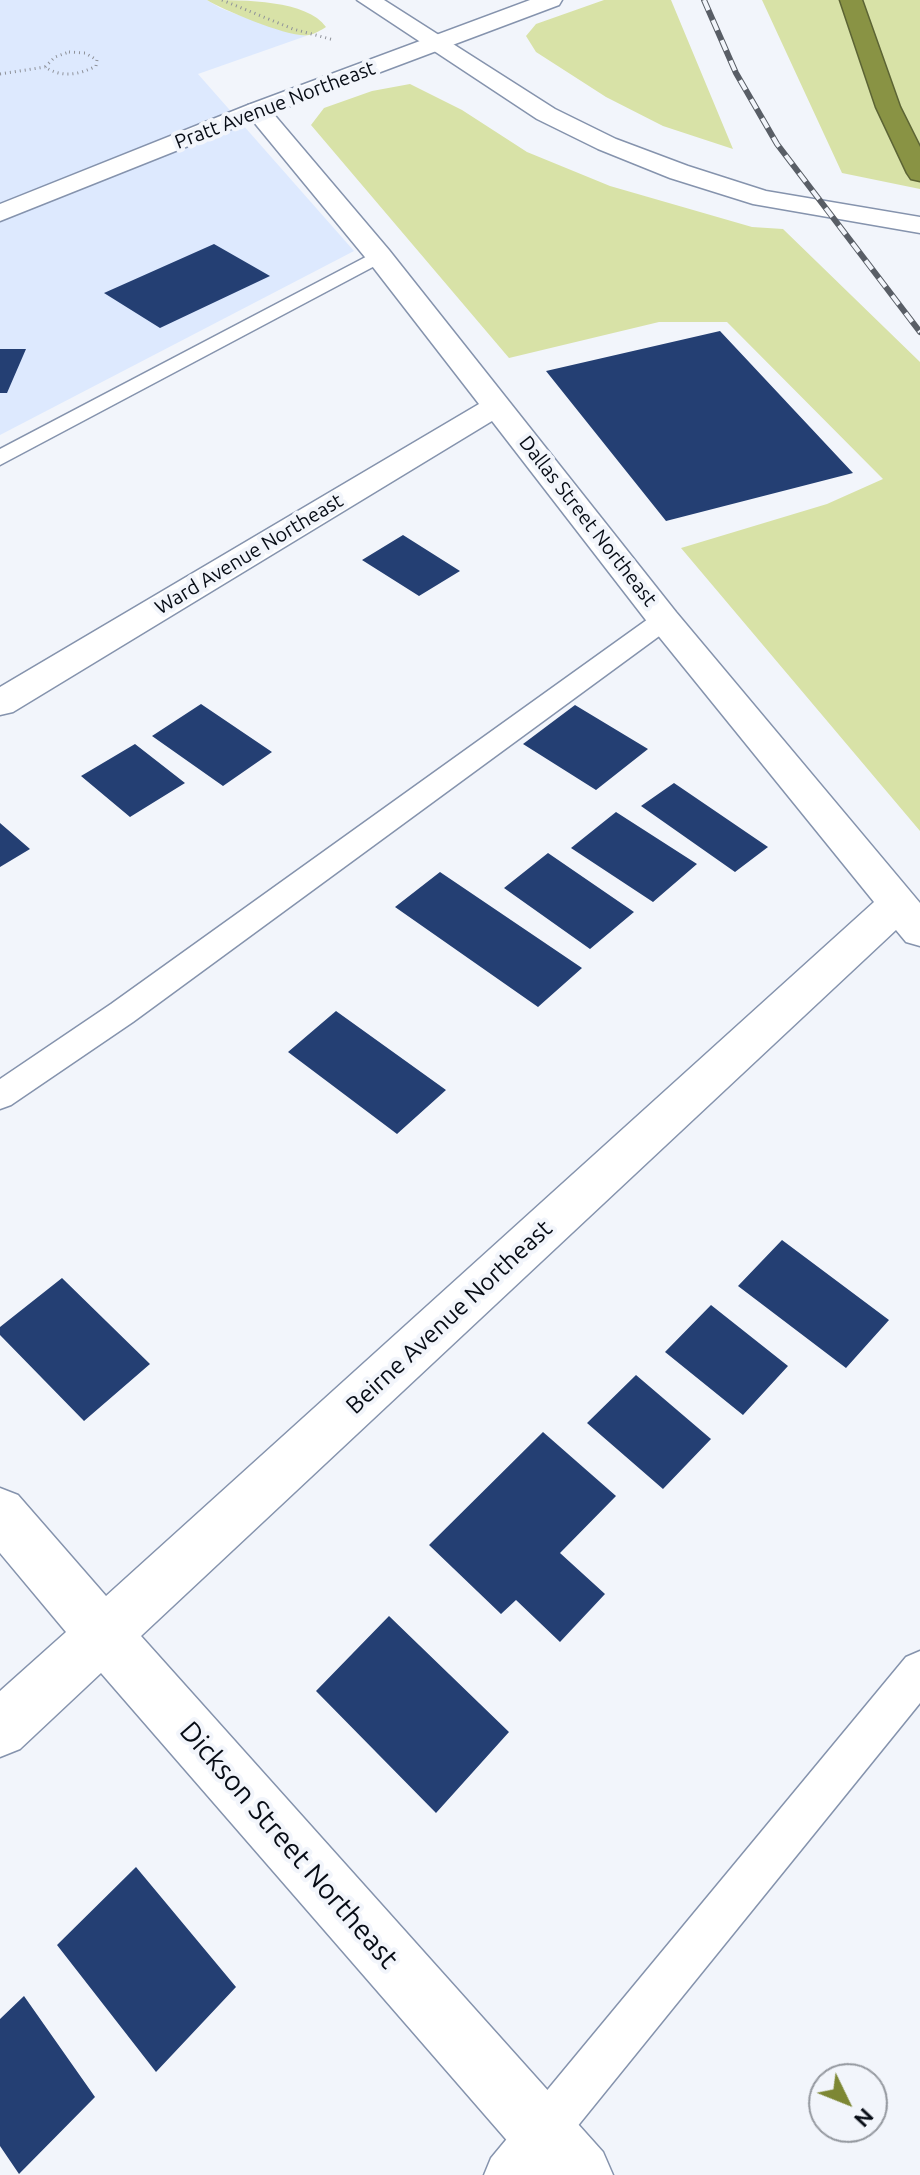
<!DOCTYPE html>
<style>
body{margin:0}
#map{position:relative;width:920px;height:2175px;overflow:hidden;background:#f2f5fb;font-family:Ubuntu,sans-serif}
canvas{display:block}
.north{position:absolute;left:808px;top:2063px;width:80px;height:80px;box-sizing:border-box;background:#f2f5fb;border:2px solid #94989f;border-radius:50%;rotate:133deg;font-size:22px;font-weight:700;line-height:32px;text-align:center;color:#070c15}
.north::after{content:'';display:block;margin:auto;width:28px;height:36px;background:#7d8734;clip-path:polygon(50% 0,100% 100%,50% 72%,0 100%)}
</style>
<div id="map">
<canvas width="920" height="2175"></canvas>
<div class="north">N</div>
</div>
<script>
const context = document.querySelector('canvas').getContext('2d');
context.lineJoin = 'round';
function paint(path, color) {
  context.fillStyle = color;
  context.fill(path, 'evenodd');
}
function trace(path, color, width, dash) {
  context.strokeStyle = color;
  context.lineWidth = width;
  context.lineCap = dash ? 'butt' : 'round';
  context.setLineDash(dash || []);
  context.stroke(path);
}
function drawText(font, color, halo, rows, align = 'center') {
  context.font = font + ' Ubuntu,sans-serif';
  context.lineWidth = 8;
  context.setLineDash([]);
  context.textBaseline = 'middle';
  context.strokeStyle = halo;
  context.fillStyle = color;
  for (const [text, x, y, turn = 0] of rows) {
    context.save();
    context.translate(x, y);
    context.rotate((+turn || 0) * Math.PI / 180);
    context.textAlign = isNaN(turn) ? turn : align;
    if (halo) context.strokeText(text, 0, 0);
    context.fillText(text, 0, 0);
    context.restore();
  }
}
const built = new Path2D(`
 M0 0H207L220 8 268 26 306 36 198 74 354 251 0 435Z`);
const green = new Path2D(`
 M207 0C245 0 307 0 326 27 321 30 315 34 309 35 292 39 223 10 207 0Z
 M604 0H671L733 149 663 126 606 97 536 52 526 36 536 24Z
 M762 0H920V189L842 173Z
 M410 84 462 110 527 152 610 186 752 227 783 229 920 362V831L681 548 827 504 883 479 727 322H659L509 358 311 125 324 108 372 91Z`);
const building = new Path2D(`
 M214 244 270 276 160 328 104 293Z
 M720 331 853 473 666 521 546 371Z
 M0 349H26L7 393H0Z
 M403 535 460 571 419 596 362 560Z
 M201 704 272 752 223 786 152 736Z
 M575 705 648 749 596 790 523 744Z
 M135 744 185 783 130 817 81 776Z
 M674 783 768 847 735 872 641 806Z
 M616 812 697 864 653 902 571 848Z
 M0 823 30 849 0 867Z
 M548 853 634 912 590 949 504 888Z
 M440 872 582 968 538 1007 395 907Z
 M336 1011 446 1090 397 1134 288 1052Z
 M782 1240 889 1320 846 1368 738 1286Z
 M62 1278 150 1364 84 1421 0 1335V1327Z
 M711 1305 788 1366 743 1415 665 1352Z
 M636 1375 711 1439 663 1489 587 1423Z
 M543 1432 616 1496 560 1553 605 1594 560 1642 516 1600 501 1614 429 1545Z
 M389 1616 509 1732 436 1813 316 1691Z
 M136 1867 236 1987 156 2072 57 1945Z
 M24 1996 95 2097 19 2174 0 2146V2019Z`);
const path = new Path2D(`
 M222 0 293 29 334 40
 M69 52 85 53 97 60 96 66C79 75 62 78 45 67L55 57Z
 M0 74 45 67`);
const service = new Path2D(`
 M379 250 389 256 386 260 0 465V449Z
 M664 612 673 614 677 620 673 626 133 1022 11 1105 0 1109V1079L111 1004 655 614Z
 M920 1651V1703L538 2175H484L491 2158 906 1657Z`);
const minor = new Path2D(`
 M257 103 266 105 389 250 676 612 920 903V946L906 942 896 930 141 1636 603 2152 613 2175H537L101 1673 20 1749 0 1757V1691L66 1632 0 1553V1488L18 1495 106 1596 874 902 652 628 492 421 13 712 0 715V687L479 404 369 262 248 115 245 110 248 105Z`);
const tertiary = new Path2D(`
 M357 0H384L555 109 616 139 688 166 766 191 920 217V233L753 204 670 178 598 149 537 119Z`);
const secondary = new Path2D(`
 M530 0H562L559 5 266 115 0 221V204L248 105Z`);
const motorway = new Path2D(`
 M840 0H862L900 107 920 147V181L911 179 907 173 876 107Z`);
const rail = new Path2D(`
 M704 0 736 73 777 144 920 332`);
const farStreetnames = [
 ["Pratt Avenue Northeast",275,105,-21],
 ["Dallas Street Northeast",588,521,52],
 ["Ward Avenue Northeast",249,554,-31]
];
const streetNames = [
 ["Beirne Avenue Northeast",449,1317,-43]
];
const nearStreetnames = [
 ["Dickson Street Northeast",289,1845,49]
];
paint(built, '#dde9fe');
paint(green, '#d8e2a7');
paint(building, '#243f73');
trace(service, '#8593ad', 3);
trace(minor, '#8593ad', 3);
trace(tertiary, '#8593ad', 3);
trace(secondary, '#8593ad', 3);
trace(motorway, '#5c6434', 3);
trace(path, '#8e9199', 3, [1, 4]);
paint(service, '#fff');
paint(minor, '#fff');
paint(tertiary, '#fff');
paint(secondary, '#fff');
paint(motorway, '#899344');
trace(rail, '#595e66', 6);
trace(rail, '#f2f5fb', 4, [11]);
drawText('20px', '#070c15', '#f2f5fb', farStreetnames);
drawText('24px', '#070c15', '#f2f5fb', streetNames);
drawText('28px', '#070c15', '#f2f5fb', nearStreetnames);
</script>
